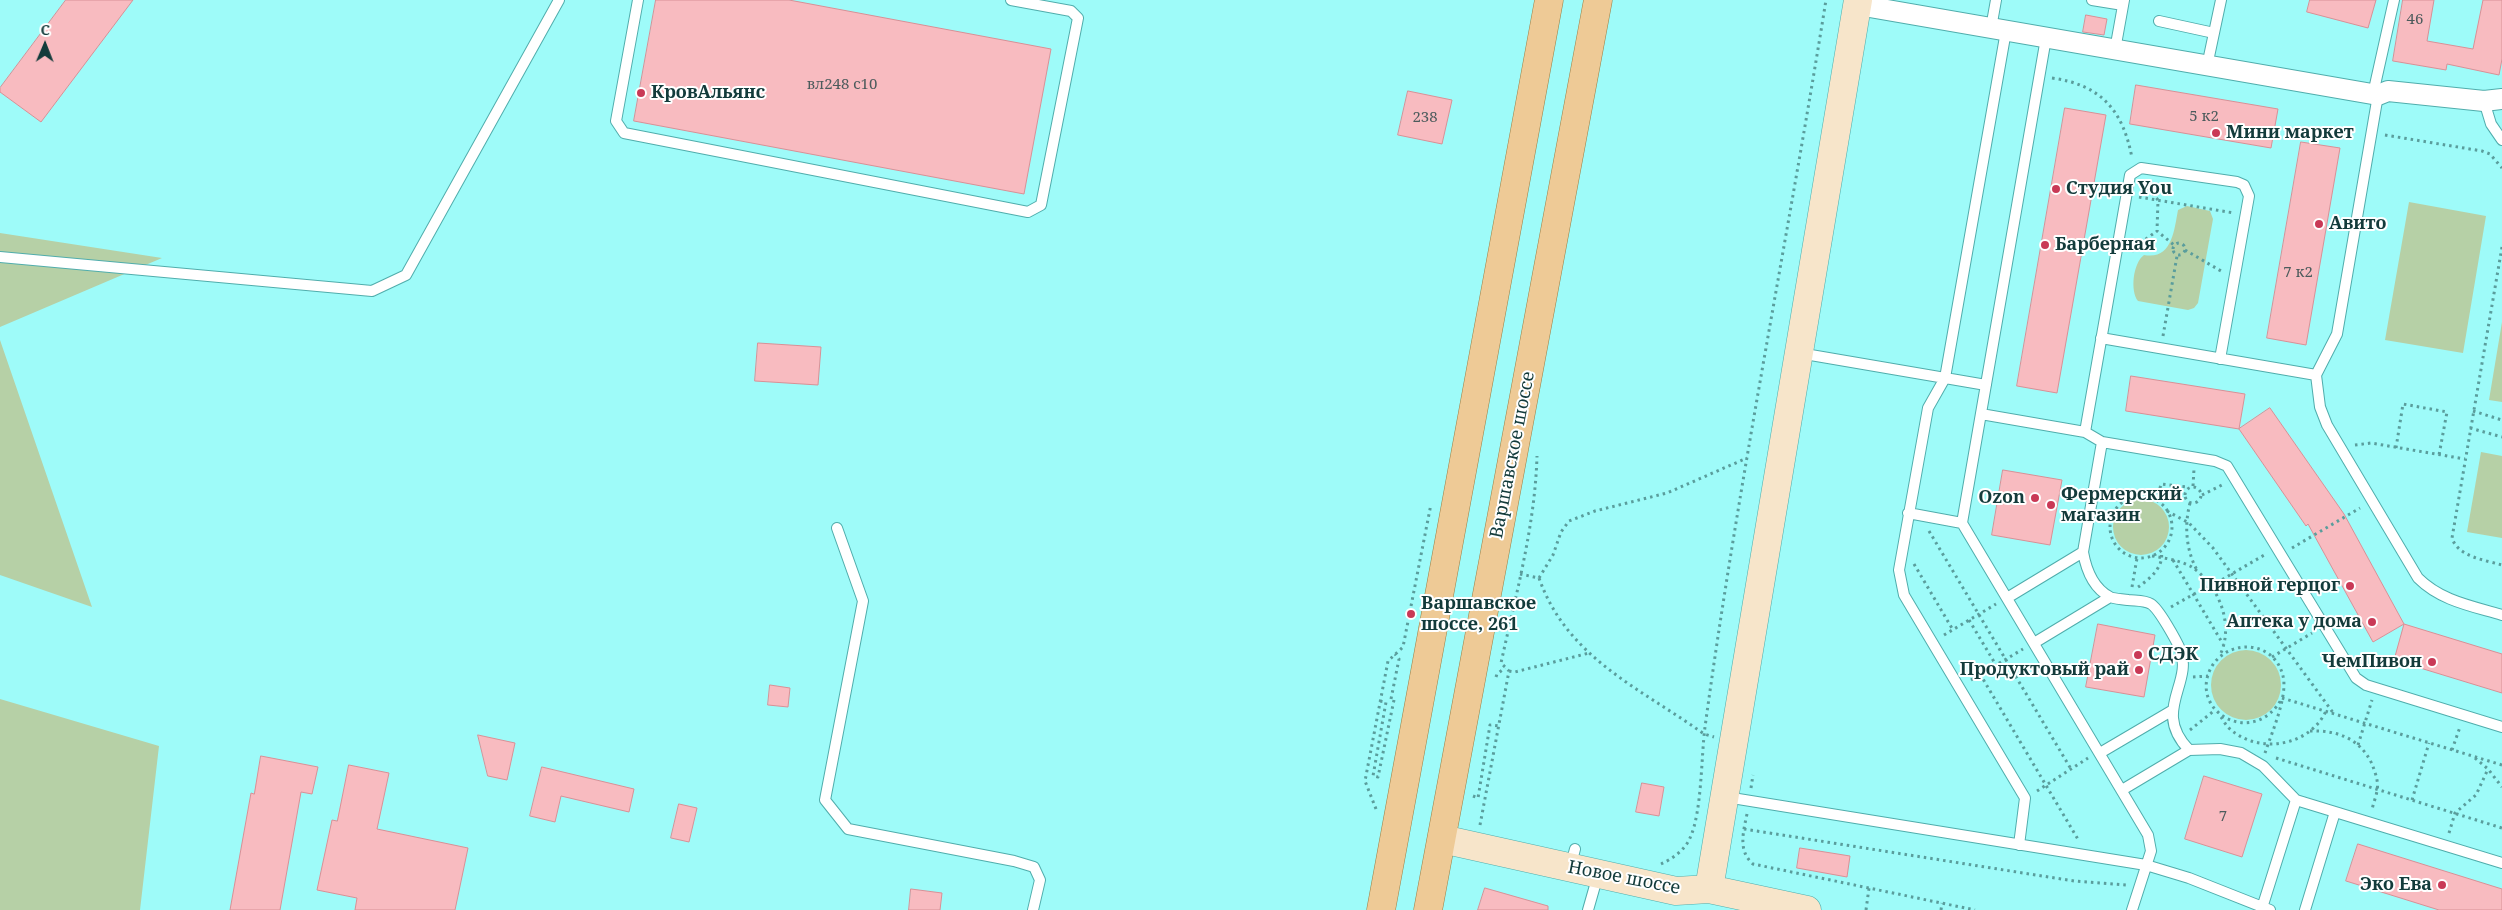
<!DOCTYPE html>
<meta charset="utf-8">
<style>
body{margin:0}
#map{position:relative;width:2502px;height:910px;overflow:hidden;background:#9efbf9;font-family:"Noto Serif",serif}
canvas{display:block}
.north{position:absolute;left:20px;top:20px;width:50px;height:50px;-webkit-text-stroke:4px #fff;paint-order:stroke;rotate:1deg;font-size:14px;font-weight:700;line-height:20px;text-align:center;color:#133b3b}
.north::after{content:'';display:block;margin:auto;width:18px;height:22px;background:#133b3b;clip-path:polygon(50% 0,100% 100%,50% 72%,0 100%)}
</style>
<div id="map">
<canvas width="2502" height="910"></canvas>
<div class="north">С</div>
</div>
<script>
const context = document.querySelector('canvas').getContext('2d');
context.lineJoin = 'round';
function paint(path, color) {
  context.fillStyle = color;
  context.fill(path, 'evenodd');
}
function trace(path, color, width, dash) {
  context.strokeStyle = color;
  context.lineWidth = width;
  context.lineCap = dash ? 'butt' : 'round';
  context.setLineDash(dash || []);
  context.stroke(path);
}
function drawText(font, color, halo, rows, align = 'center') {
  context.font = font + ' "Noto Serif",serif';
  context.lineWidth = 4;
  context.setLineDash([]);
  context.textBaseline = 'middle';
  context.strokeStyle = halo;
  context.fillStyle = color;
  for (const [text, x, y, turn = 0] of rows) {
    context.save();
    context.translate(x, y);
    context.rotate((+turn || 0) * Math.PI / 180);
    context.textAlign = isNaN(turn) ? turn : align;
    if (halo) context.strokeText(text, 0, 0);
    context.fillText(text, 0, 0);
    context.restore();
  }
}
const green = new Path2D(`
 M2409 202 2486 216 2463 353 2385 340Z
 M2187 206 2210 211 2213 219 2198 303 2194 308 2188 310 2138 301C2130 291 2133 263 2144 255 2172 260 2174 231 2178 210Z
 M0 233 162 258 0 327Z
 M2502 322V402L2489 400Z
 M0 340 92 607 0 575Z
 M2481 452 2502 456V538L2467 532Z
 M2113 527a28 28 0 1 1 56 0a28 28 0 1 1-56 0Z
 M2211 685a35 35 0 1 1 70 0a35 35 0 1 1-70 0Z
 M0 699 159 746 140 910H0Z`);
const building = new Path2D(`
 M66 0H133L41 122 0 92V88Z
 M656 0H789L1051 49 1024 194 634 121Z
 M2310 0H2376L2368 28 2307 12Z
 M2403 0H2434L2427 41 2473 49 2483 0H2502V59L2499 75 2447 64 2446 70 2393 61Z
 M2086 15 2107 19 2104 35 2083 32Z
 M2136 85 2278 109 2271 148 2130 124Z
 M1408 91 1452 100 1442 144 1398 135Z
 M2065 108 2106 115 2057 393 2017 386Z
 M2301 142 2340 148 2306 345 2267 338Z
 M758 343 821 347 818 385 755 381Z
 M2131 376 2245 394 2239 429 2126 411Z
 M2270 408 2344 514 2404 624 2502 654V693L2394 660 2404 624 2373 642 2308 524 2306 526 2239 429Z
 M2003 470 2062 480 2050 545 1992 535Z
 M2098 624 2155 635 2144 697 2086 687Z
 M770 685 790 688 788 707 768 705Z
 M478 735 515 743 507 780 488 776Z
 M261 756 318 767 312 794 301 792 280 910H230L251 793 254 794Z
 M349 765 389 773 377 829 468 848 455 910H355L357 898 317 890 332 820 337 821Z
 M542 767 634 789 629 812 561 796 555 822 530 816Z
 M2204 776 2262 794 2242 857 2185 839Z
 M1642 783 1664 787 1659 816 1636 812Z
 M679 804 697 808 689 842 671 838Z
 M2358 844 2502 889V910H2439L2346 881Z
 M1800 848 1850 856 1847 877 1797 868Z
 M1485 888 1548 906V910H1478Z
 M911 889 942 893 940 910H909Z`);
const path = new Path2D(`
 M2052 78C2101 85 2123 110 2132 158
 M2385 135 2482 151 2490 154 2502 168
 M2144 183 2158 200 2157 231 2174 245
 M2139 197 2234 213
 M2173 249a6 6 0 1 1 12 0a6 6 0 1 1-12 0Z
 M2502 247 2452 538C2458 557 2485 560 2502 565
 M2185 250 2221 271
 M2132 252 2133 248 2157 231
 M2163 336 2177 256
 M2473 411 2502 420
 M2470 428 2502 437
 M2355 445 2371 443 2465 459
 M2396 448 2403 404 2447 412 2439 455
 M2193 486 2194 469
 M2185 495a8 8 0 1 1 16 0a8 8 0 1 1-16 0Z
 M2202 495 2224 484
 M2110 527a31 31 0 1 1 62 0a31 31 0 1 1-62 0Z
 M2157 501 2161 484 2188 487
 M2190 503C2184 526 2186 551 2198 572
 M2167 511 2189 523 2213 548 2334 714
 M1929 531 2071 769
 M2292 548 2360 508
 M2152 556C2165 558 2178 560 2190 566 2218 583 2235 624 2220 655
 M2173 560 2223 644
 M1914 564 1953 630
 M1520 574 1539 578C1567 658 1640 688 1704 734L1714 737
 M1539 578 1553 555 1561 532 1569 521 1595 511 1667 493 1747 458
 M2211 586 2266 554
 M2132 587 2137 558
 M2138 587C2150 579 2165 566 2161 551
 M2171 607 2210 585
 M1969 620 1996 665
 M1944 635 1996 604
 M2272 657 2312 633
 M1509 671 1515 672 1589 653
 M1980 674 2079 841
 M1496 677 1497 674 1505 668
 M2193 677 2208 676
 M1971 680 2023 649
 M2282 698 2502 765
 M1391 699 1399 659 1395 654
 M1380 701 1386 702 1373 776 1378 777 1394 700
 M2221 717C2224 721 2226 726 2230 729 2259 755 2310 746 2326 711
 M2190 730 2215 710
 M2310 731C2336 730 2360 738 2372 764 2375 772 2379 782 2377 791 2376 797 2373 804 2372 810
 M2358 745 2372 700
 M2452 750 2460 727
 M2265 753C2272 732 2288 696 2283 676 2274 638 2223 638 2209 672 2192 715 2256 747 2282 698
 M2276 758 2502 828
 M2475 758 2488 769 2502 787
 M1751 788 1753 775
 M2037 791 2088 758
 M1473 796 1478 798 1490 725 1499 726
 M2412 800 2429 743
 M1376 809 1365 781 1388 661 1403 647 1431 504
 M1747 814C1743 833 1738 851 1753 864L1975 910
 M1480 825 1509 671 1501 663C1516 594 1535 526 1537 456
 M1744 829 2074 881 2127 885
 M2449 833 2455 813 2476 795 2488 769
 M1661 864C1672 859 1685 850 1690 838 1702 812 1701 758 1705 727 1738 484 1787 243 1826 0
 M1866 910 1869 888
 M1941 910 1942 903`);
const lane = new Path2D(`
 M638 0 616 121 624 133 1028 212 1041 205 1078 18 1071 11 1011 0
 M2092 0 2123 5
 M2159 21 2214 33
 M1991 28 1996 0
 M2006 31 1945 378 1928 408 1899 570 1904 595 2025 798 2019 845
 M2046 38 1962 523 2148 835 2151 851 2132 910
 M2115 50 2124 0
 M2207 66 2221 0
 M2373 94 2394 0
 M2378 95 2337 334 2316 375 2320 407 2327 425 2418 578C2441 601 2472 606 2502 615
 M2484 101 2491 124 2502 140
 M0 257 372 291 406 275 559 0
 M2101 338 2316 375
 M1799 353 1986 385
 M1981 414 2085 432 2102 442 2083 552C2086 569 2093 588 2110 597 2114 599 2123 599 2128 600 2136 601 2144 600 2151 604 2159 609 2176 640 2180 649 2194 684 2151 710 2189 750L2220 749 2241 753 2263 766 2296 800 2502 863
 M2085 432 2130 175 2141 168 2237 182 2244 185 2249 196 2220 359
 M2102 442 2215 461 2227 466 2356 678 2366 685 2502 727
 M1908 513 1962 523
 M837 528 863 601 825 800 848 829 1014 861 1034 867 1040 880 1033 910
 M2007 598 2083 552
 M2034 643 2110 597
 M2100 753 2173 710
 M2122 790 2189 750
 M1726 797 2146 865 2189 878 2270 910
 M1570 868 1575 849
 M2262 908 2296 800
 M1588 910 1598 875
 M2305 910 2335 812`);
const street = new Path2D(`
 M1858 5 2378 95 2388 91 2484 101 2502 99`);
const secondary = new Path2D(`
 M1442 839 1676 891 1709 889 1807 910
 M1709 889 1858 0`);
const primary = new Path2D(`
 M1381 910 1549 0
 M1428 910 1598 0`);
const markers = [
 [641,93,5,"#c93956"],
 [2216,133,5,"#c93956"],
 [2056,189,5,"#c93956"],
 [2319,224,5,"#c93956"],
 [2045,245,5,"#c93956"],
 [2035,498,5,"#c93956"],
 [2051,505,5,"#c93956"],
 [2350,586,5,"#c93956"],
 [1411,614,5,"#c93956"],
 [2372,622,5,"#c93956"],
 [2138,655,5,"#c93956"],
 [2432,662,5,"#c93956"],
 [2139,670,5,"#c93956"],
 [2442,885,5,"#c93956"]
];
const numberNames = [
 ["46",2415,20],
 ["вл248 с10",842,85],
 ["5 к2",2204,117],
 ["238",1425,118],
 ["7 к2",2298,273],
 ["7",2223,817]
];
const poiNames = [
 ["КровАльянс",651,93],
 ["Мини маркет",2226,133],
 ["Студия You",2066,189],
 ["Авито",2329,224],
 ["Барберная",2055,245],
 ["Фермерский",2061,495],
 ["магазин",2061,516],
 ["Ozon",2025,498,"right"],
 ["Пивной герцог",2340,586,"right"],
 ["Варшавское",1421,604],
 ["шоссе, 261",1421,625],
 ["Аптека у дома",2362,622,"right"],
 ["СДЭК",2148,655],
 ["ЧемПивон",2422,662,"right"],
 ["Продуктовый рай",2129,670,"right"],
 ["Эко Ева",2432,885,"right"]
];
const streetNames = [
 ["Варшавское шоссе",1513,455,-79],
 ["Новое шоссе",1624,878,11]
];
paint(green, '#b6d0a6');
paint(building, '#f8bbc0');
trace(building, '#d89096', 1);
trace(lane, '#50adac', 12);
trace(street, '#50adac', 22);
trace(secondary, '#50adac', 29);
trace(primary, '#9a8149', 29);
trace(path, '#5a9d9c', 3, [2.5, 4]);
trace(lane, '#fff', 10);
trace(street, '#fff', 20);
trace(secondary, '#f7e5ca', 28);
trace(primary, '#eeca96', 28);
for (const [x, y, r, color] of markers) {
  const dot = new Path2D();
  dot.arc(x, y, r, 0, 2 * Math.PI);
  context.fillStyle = color;
  context.fill(dot);
  trace(dot, '#fff', 2);
}
drawText('15px', '#4c5b5c', null, numberNames);
drawText('bold 18px', '#133b3b', '#fff', poiNames, 'left');
drawText('18px', '#133b3b', '#fff', streetNames);
</script>
